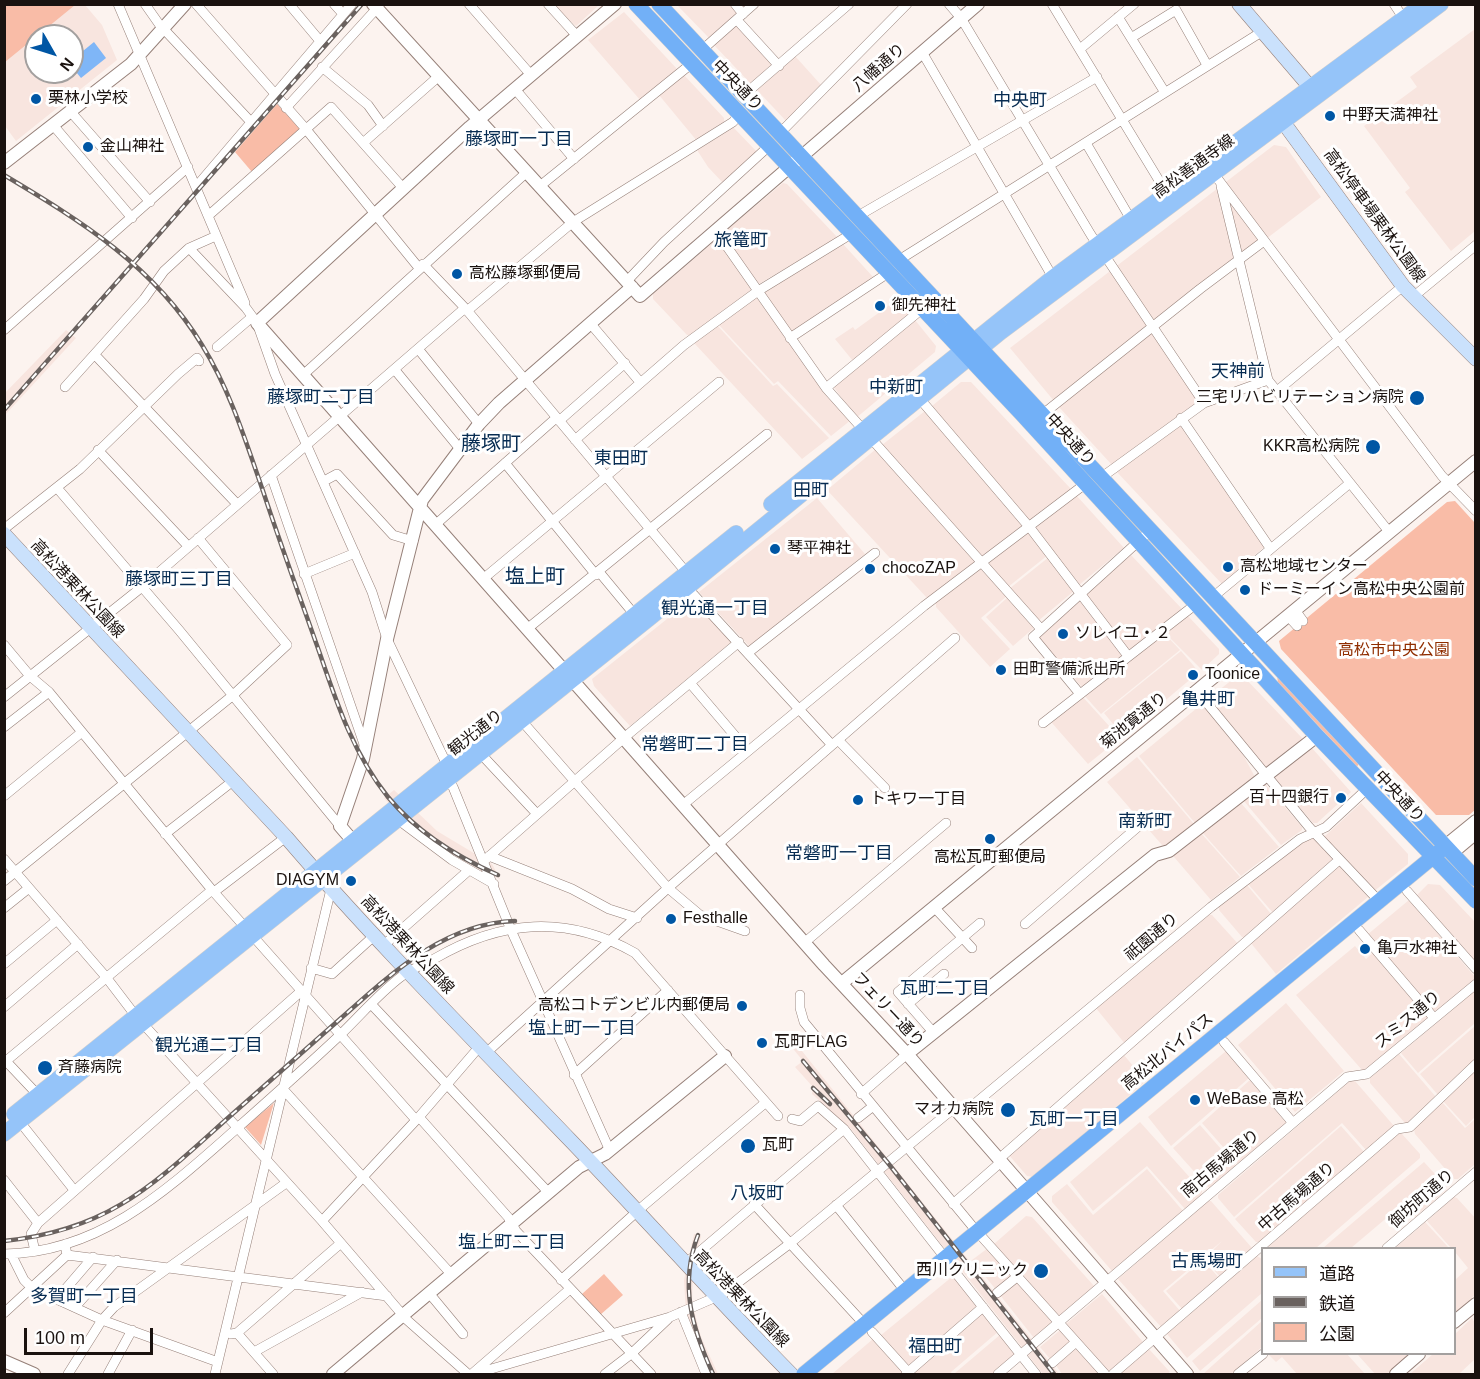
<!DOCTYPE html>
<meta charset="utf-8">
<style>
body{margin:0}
#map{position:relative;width:1480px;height:1379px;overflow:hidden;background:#fcf3ef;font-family:Helvetica,"Noto Sans JP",sans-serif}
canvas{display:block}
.frame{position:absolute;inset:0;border:6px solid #1a120f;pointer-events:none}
.legend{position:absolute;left:1261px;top:1247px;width:195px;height:108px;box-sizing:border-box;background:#fff;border:2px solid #a3a09f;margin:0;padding:8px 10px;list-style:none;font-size:18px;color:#1a120f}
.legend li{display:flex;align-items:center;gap:12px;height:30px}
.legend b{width:30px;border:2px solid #a3a09f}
.north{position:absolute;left:24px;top:24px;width:60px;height:60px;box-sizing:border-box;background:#fff;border:2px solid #a3a09f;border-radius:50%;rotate:129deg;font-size:16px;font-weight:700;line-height:24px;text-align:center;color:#1a120f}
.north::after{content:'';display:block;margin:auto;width:21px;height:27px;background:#0056a4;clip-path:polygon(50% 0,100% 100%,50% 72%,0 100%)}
.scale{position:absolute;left:24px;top:1328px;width:129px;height:27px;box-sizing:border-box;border:3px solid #1a120f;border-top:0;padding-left:8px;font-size:18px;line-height:21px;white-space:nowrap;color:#1a120f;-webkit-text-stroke:4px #fff;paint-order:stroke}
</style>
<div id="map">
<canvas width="1480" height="1379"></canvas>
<div class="frame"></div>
<ul class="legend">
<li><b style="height:8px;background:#95c4f9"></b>道路</li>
<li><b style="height:8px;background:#6a625f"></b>鉄道</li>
<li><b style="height:16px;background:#f9bca7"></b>公園</li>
</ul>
<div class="north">N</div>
<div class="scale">100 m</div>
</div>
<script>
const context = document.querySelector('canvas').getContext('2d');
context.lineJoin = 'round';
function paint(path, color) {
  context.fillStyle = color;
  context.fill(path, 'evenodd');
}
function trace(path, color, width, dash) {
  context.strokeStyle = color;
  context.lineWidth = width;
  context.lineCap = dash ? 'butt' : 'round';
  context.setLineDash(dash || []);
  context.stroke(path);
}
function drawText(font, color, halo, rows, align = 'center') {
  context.font = font + ' Helvetica,"Noto Sans JP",sans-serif';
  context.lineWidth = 6;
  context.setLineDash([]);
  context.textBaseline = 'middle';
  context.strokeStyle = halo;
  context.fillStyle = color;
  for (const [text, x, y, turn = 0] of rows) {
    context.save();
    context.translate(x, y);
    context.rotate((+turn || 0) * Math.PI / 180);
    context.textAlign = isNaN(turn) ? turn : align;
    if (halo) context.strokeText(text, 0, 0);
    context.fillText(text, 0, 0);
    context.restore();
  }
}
const built = new Path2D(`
 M5 5H85L102 25 117 60 16 141 5 126ZM36 36H72V72H36Z
 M552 5H599L576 26Z
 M677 5H731L738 12 709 38Z
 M624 12 678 70 641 101 588 40Z
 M737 24 774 63 751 84 714 45Z
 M1475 29V231L1451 251 1405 192 1410 188 1364 126 1417 87 1410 77Z
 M795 56 822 86 787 122 757 90Z
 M684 75 724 118V124L697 141 659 95Z
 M733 127 758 153 724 184 708 167 697 150Z
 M1274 145 1286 147 1321 197 1054 401 1010 348Z
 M783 183 787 184 838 238 757 285 723 233Z
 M716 240H719L754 288 691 335H687L653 299V294Z
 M843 244 874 278 792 333 764 294 765 291Z
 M756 297 851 420 831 436 778 381 774 384 718 324Z
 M895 301 910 315 853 361 835 339 853 327 855 330Z
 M915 320 936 346 935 352 856 418 833 386Z
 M717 325 773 386 777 384 829 438 802 459 695 344V341Z
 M66 330 76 338 5 415V393Z
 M1152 332 1198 399V404L1112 465 1059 407Z
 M961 382H971L1071 489 1030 521 932 406Z
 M925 411 1024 525 982 559 882 445Z
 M1179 424 1264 547 1222 584 1116 471Z
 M876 449 976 560V564L931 597 927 598 827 490Z
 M1076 495 1124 548 1079 585 1036 530V525Z
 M817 498 865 554 750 647 699 592Z
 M1028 531 1048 555 1008 587 987 565 988 562Z
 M1131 555 1183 610 1131 649 1126 648 1086 598V594Z
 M1049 557 1074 591 1038 621 1009 589Z
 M980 568 1007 596 981 618 1010 649 990 667 936 607V602Z
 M1008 597 1035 627 1013 646 986 617Z
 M692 599 732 642 630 726 594 686 592 679Z
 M1081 599 1124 654 1082 687 1039 639V636Z
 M1188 616 1219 649V654L1202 670 1164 632Z
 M1164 633 1180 650 1101 714 1083 694Z
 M1181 651 1199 672 1123 736 1104 713Z
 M1238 675 1243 676 1303 739 1264 769 1208 699Z
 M1081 695 1120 738 1088 764 1052 723V719Z
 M1203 703 1241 751 1255 777 1195 823 1139 756Z
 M1311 747 1351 792 1317 823H1313L1273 776Z
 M1137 757 1194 824 1168 846 1162 845 1107 782Z
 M1262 784 1266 785 1302 827V830L1281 845 1243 800Z
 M394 790 437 831 492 864 500 879 472 867 442 850 400 816 384 798Z
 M1240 802 1279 847 1241 876 1201 831Z
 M1361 803 1408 854V864L1373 892 1324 837Z
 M1200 832 1240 877 1211 900 1174 857V853Z
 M1314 838 1333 860 1274 914 1248 884 1300 843Z
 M1338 865 1368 897 1276 974 1250 942Z
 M1428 884 1440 885 1475 922V964L1416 896Z
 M1247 885 1272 915 1246 938 1242 937 1219 910V907Z
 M1409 900 1475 977 1474 981 1436 1013H1432L1367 935Z
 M1206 914 1212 915 1240 946 1126 1045 1095 1007Z
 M1355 946 1366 959 1374 952 1429 1015V1019L1366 1070H1362L1296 995Z
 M1475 990V1023L1418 1073 1401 1053Z
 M1286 1003 1344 1071 1295 1112 1238 1045Z
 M1475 1026V1059L1438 1095 1420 1074Z
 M794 1041 971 1263 1059 1374H1043L851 1129 812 1094 813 1087 795 1067 803 1061 790 1045Z
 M1226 1051 1249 1078 1171 1146 1148 1117Z
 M1123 1054 1146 1081 1034 1177 1027 1176 1008 1154Z
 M1399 1054 1436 1097 1409 1123H1405L1370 1083V1078Z
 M1475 1070V1117L1466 1126 1443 1101Z
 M1250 1080 1286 1123 1238 1164 1202 1123Z
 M1350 1081H1355L1394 1126 1366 1150 1342 1123 1234 1217 1218 1198V1195Z
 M1442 1102 1465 1128 1475 1119V1164L1458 1179H1454L1415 1134 1414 1129Z
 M1140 1122 1202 1191 1201 1196 1185 1209 1147 1166 1093 1211 1070 1182Z
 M1200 1125 1236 1166 1209 1188 1173 1148Z
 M1341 1126 1365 1153 1262 1242H1256L1235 1219Z
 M1398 1134H1402L1420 1154V1158L1316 1248H1267Z
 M1424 1162 1446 1186V1190L1415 1217 1403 1204 1351 1248H1323Z
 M1147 1169 1183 1211 1112 1271 1052 1202V1196L1067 1184 1093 1215Z
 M1454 1197 1457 1198 1476 1219 1475 1295 1455 1314V1280L1468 1268 1455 1252 1454 1248H1451L1427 1221Z
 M1208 1201H1211L1252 1248 1251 1252 1221 1278 1204 1259 1222 1241 1163 1291 1181 1312 1162 1328 1118 1279Z
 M1026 1216 1032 1217 1095 1287 1061 1317 1057 1316 994 1244Z
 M1425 1222 1449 1248H1395L1420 1227Z
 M694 1234 701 1236 693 1270 692 1302 701 1337 718 1374H709L686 1314 684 1280Z
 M988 1248 1012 1273 1011 1278 997 1291 972 1260Z
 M1257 1256 1262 1259V1293L1187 1358 1167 1334Z
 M1203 1260 1220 1279 1183 1310 1166 1291Z
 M953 1276 977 1305 976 1309 908 1368 880 1336Z
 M1015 1283H1018L1052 1320V1324L1034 1338 1000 1295Z
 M1102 1294 1143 1342 1112 1370H1106L1066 1324Z
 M1262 1300V1318L1200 1371 1192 1361Z
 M980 1313H984L999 1331 951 1372 952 1374H914V1371Z
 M1472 1318 1475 1323V1359L1459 1374H1410L1433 1354H1454L1455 1334Z
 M1262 1321V1347L1231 1374H1203Z
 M1059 1331H1062L1070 1341V1344L1051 1360 1040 1347Z
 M1001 1334 1015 1352V1357L994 1374H956L955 1373Z
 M873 1339 904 1372 901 1374H832Z
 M1073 1348H1077L1101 1374H1062L1055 1364Z
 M1148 1348 1170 1372 1167 1374H1117Z
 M1271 1354H1347L1365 1374H1297L1282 1357 1276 1362 1269 1355Z
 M1360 1354H1410L1387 1374H1375L1358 1355Z`);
const green = new Path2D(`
 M5 4H75V5L5 62Z
 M277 104 300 129 252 172 235 152Z
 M1455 501 1475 523V810L1469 815H1436L1281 649 1279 641 1447 502Z
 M1277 675 1359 763 1357 767 1278 683Z
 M274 1103 261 1145 245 1127Z
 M604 1274 623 1295 600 1315 582 1294Z`);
const water = new Path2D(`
 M94 42 106 58 81 78 72 67V60Z`);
const minor = new Path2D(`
 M118 4 245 303
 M145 4 159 24 250 121
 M196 4 305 128 419 268
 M289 4 320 41
 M334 4 343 14
 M469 4 531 75
 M548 4 577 36
 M735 4 743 14
 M949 4 961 18 1091 235 1204 403
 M1052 4 1169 197
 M1394 4 1404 19
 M1118 17 1164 91
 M737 20 779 66
 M1131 38 1176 10 1207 65
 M1080 49 1134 4
 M702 50 754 4
 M922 52 1055 281
 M322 67 368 105 383 126
 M515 89 574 159
 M746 100 752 88 849 4
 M286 108 379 6
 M70 111 150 202
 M53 125 132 218
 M780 133 907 4
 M363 143 439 76
 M1086 143 1133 223
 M1211 170 1442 476 1476 511
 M540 186 691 64
 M1221 186 1268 380 1390 533
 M196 187 352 4
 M208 216 331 107 403 188
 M858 216 1097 77
 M716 231 826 388 1041 629
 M189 248 246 308 257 323 275 374 372 592 387 639 447 765
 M899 260 1263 31
 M423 264 465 308 686 572 687 586 693 594 832 745
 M627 281 664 242 769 146
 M1413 297 1476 245
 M467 311 573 222 733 122 741 112
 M590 323 640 382
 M4 330 188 167
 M790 338 888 273
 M217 347 252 317
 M419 350 479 424
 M95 355 237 504
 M395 370 460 449
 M303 375 527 172
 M65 387 144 299 164 271 189 248 216 236
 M826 388 922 309
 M1277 391 1403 286
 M920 399 1031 529 1128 656
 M1043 414 1200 289 1264 241
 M1181 418 1270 548
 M559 421 625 363
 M575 440 684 345 758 291 851 234
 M98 450 188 546
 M505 463 596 575
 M271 475 365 747
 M1102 477 1204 403 1268 380
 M324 481 337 474 393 535 413 541
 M58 489 179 630 340 826
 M435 525 556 418
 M4 529 80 469 178 374 197 358 199 361
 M600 573 634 614
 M304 574 355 553
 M483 579 719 382
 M1213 597 1350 483
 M1295 610 1303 621
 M1288 616 1297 626
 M527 629 767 434
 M4 645 30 676 49 692 212 890 416 1120
 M749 652 875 553
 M690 683 747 750
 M1197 691 1309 827 1379 901
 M1080 694 1033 637 1151 530
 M4 697 142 587 465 308
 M521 720 668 888 700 915 745 931
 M1043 723 1196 604
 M4 727 49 692
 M838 740 885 788
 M480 753 537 814
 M447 780 453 787 511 930 610 1151
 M4 796 82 732
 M684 804 924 606 1085 484
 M397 819 452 860 494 884
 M165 834 233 781
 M489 856 572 889 609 909 637 918
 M4 859 106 977 135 1015 322 1221 407 1320 468 1374
 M485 860 625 737 739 642
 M4 881 232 696 287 645 198 538
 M1407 891 1476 969
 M214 892 286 837
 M934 907 972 948
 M4 908 29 888
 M1025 924 1140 825
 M1359 930 1434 1018
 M804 943 946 823
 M384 945 468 871
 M4 964 57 920
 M311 968 332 974 375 935
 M800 995V1008L804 1022 973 1227 1105 1374
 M371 1004 549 1193
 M908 1004 944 974
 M4 1007 78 944
 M933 1032 898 992 980 923
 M1224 1042 1293 1123
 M486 1053 668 888 955 638
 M4 1059 38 1095
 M6 1061 212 890
 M574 1075 668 990
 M282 1088 452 1275
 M861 1094 907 1054
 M960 1116 1211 907 1300 839 1326 827 1367 789
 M419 1117 508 1217 516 1231 651 1374
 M858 1118 872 1107
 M792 1119 800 1121 818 1106 844 1129 946 1259
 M20 1122 74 1190
 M999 1159 1339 860
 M4 1180 38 1223
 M754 1204 865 1325
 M953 1204 1001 1162
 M836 1205 906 1292
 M322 1221 419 1117 480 1046
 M65 1244 67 1255 387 1296
 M1387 1248 1476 1172
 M35 1251 31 1234 38 1223 298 994H305
 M4 1254C100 1253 168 1189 235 1130 270 1099 305 1068 339 1036 360 1016 379 993 402 976 412 969 423 964 434 959 501 920 566 914 635 953L778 1116
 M11 1254 24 1280 32 1288 102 1320 218 1362
 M685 1264 844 1129
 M951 1267 1036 1374
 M561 1280 642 1207 765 1103
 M429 1293 463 1334
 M997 1293 1018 1276
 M57 1299 93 1257
 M75 1307 117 1260
 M681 1312 706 1374
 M4 1313 67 1255
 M872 1332 910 1374
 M237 1333 341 1243
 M231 1334 237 1333 273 1374
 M254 1352 362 1292
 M1052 1363 1076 1342
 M473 1373 570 1289
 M68 1374 102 1320 114 1307 286 1183
 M108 1374 132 1330
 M215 1374 331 889
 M474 1374 670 1317 723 1294 788 1245 954 1108
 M605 1374 631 1354 668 1319
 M906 1374 983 1307
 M998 1374 1347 1077 1367 1074 1476 984
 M1113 1374 1397 1129 1410 1127 1476 1064
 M1238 1374 1263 1354`);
const tertiary = new Path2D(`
 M373 4 640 296 978 4
 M615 4 470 127 257 323 824 965 907 1054 1187 1374
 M4 163 131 64 185 4
 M352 840 340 826 363 759 387 639 422 500 479 424 499 403 632 287
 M1444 847 1476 821
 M1451 854 1476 833
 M842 983 1476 461
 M907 1054 1155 855 1169 851 1317 736
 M1454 1322 1476 1304
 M4 1361 34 1374
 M333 1374 579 1167 605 1154 725 1056
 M1396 1374 1419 1354`);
const secondary = new Path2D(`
 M1239 4 1316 94
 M1278 115 1403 286 1476 359
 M4 534 286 837C376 942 475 1041 571 1141 645 1218 716 1298 791 1374`);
const primary = new Path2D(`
 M771 504 1052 278 1423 4
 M14 1114 736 533
 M4 1134 650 618 1001 332 1441 4`);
const trunk = new Path2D(`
 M636 4 1021 413 1317 736 1476 901
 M659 4 1476 879
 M804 1374 1440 851`);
const rail = new Path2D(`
 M4 175C81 221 154 266 202 345 230 390 246 442 263 491 281 546 301 600 320 654 337 704 354 755 388 797 417 832 457 857 498 875
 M4 410 362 4
 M803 1061 888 1163 1054 1374
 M813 1088 830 1104
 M698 1235C679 1285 692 1328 713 1374
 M4 1241C110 1230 154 1184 229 1117 269 1082 308 1047 348 1012 396 969 448 923 515 921`);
const markers = [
 [36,99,6,"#0056a4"],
 [1330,116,6,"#0056a4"],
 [88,147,6,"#0056a4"],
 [457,274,6,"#0056a4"],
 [880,306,6,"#0056a4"],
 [1417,398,8,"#0056a4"],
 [1373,447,8,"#0056a4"],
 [775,549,6,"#0056a4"],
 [1228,567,6,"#0056a4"],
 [870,569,6,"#0056a4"],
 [1245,590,6,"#0056a4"],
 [1063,634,6,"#0056a4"],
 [1001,670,6,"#0056a4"],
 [1193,675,6,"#0056a4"],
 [1341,798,6,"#0056a4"],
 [858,800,6,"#0056a4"],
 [990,839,6,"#0056a4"],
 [351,881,6,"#0056a4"],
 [671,919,6,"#0056a4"],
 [1365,949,6,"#0056a4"],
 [742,1006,6,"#0056a4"],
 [762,1043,6,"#0056a4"],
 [45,1068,8,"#0056a4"],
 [1195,1100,6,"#0056a4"],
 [1008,1110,8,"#0056a4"],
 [748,1146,8,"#0056a4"],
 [1041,1271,8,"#0056a4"]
];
const streetNames = [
 ["八幡通り",879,68,-41],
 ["中央通り",737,86,46],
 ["高松善通寺線",1194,167,-36],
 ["高松停車場栗林公園線",1374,216,54],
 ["中央通り",1070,440,48],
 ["高松港栗林公園線",77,589,47],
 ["菊池寛通り",1134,721,-39],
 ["観光通り",476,733,-38],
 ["中央通り",1399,797,47],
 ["祇園通り",1152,937,-40],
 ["高松港栗林公園線",407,945,47],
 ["フェリー通り",888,1010,47],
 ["スミス通り",1408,1020,-40],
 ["高松北バイパス",1168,1052,-39],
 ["南古馬場通り",1221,1164,-40],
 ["中古馬場通り",1297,1197,-41],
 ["御坊町通り",1422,1199,-41],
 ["高松港栗林公園線",741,1299,46]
];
const poiNames = [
 ["栗林小学校",48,99],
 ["中野天満神社",1342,116],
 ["金山神社",100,147],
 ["高松藤塚郵便局",469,274],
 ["御先神社",892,306],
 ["三宅リハビリテーション病院",1404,398,"right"],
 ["KKR高松病院",1360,447,"right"],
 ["琴平神社",787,549],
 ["高松地域センター",1240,567],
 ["chocoZAP",882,569],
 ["ドーミーイン高松中央公園前",1257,590],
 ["ソレイユ・２",1075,634],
 ["田町警備派出所",1013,670],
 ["Toonice",1205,675],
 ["百十四銀行",1329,798,"right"],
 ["トキワ一丁目",870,800],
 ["高松瓦町郵便局",990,858,"center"],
 ["DIAGYM",339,881,"right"],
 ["Festhalle",683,919],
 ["亀戸水神社",1377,949],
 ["高松コトデンビル内郵便局",730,1006,"right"],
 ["瓦町FLAG",774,1043],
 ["斉藤病院",58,1068],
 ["WeBase 高松",1207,1100],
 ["マオカ病院",994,1110,"right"],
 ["瓦町",762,1146],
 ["西川クリニック",1028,1271,"right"]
];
const parkNames = [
 ["高松市中央公園",1394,651]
];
const neighbourhoodNames = [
 ["中央町",1020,101],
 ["藤塚町一丁目",519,140],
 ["旅篭町",741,241],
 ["天神前",1238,372],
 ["中新町",896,388],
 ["藤塚町二丁目",321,398],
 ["東田町",621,459],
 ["田町",811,491],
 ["藤塚町三丁目",179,580],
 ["観光通一丁目",715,609],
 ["亀井町",1208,700],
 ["常磐町二丁目",695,745],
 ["南新町",1145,822],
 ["常磐町一丁目",839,854],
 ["瓦町二丁目",945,989],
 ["塩上町一丁目",582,1029],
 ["観光通二丁目",209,1046],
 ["瓦町一丁目",1074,1120],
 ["八坂町",757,1194],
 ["塩上町二丁目",512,1243],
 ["古馬場町",1207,1262],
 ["多賀町一丁目",84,1297],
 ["福田町",935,1347]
];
const quarterNames = [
 ["藤塚町",491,444],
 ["塩上町",535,577]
];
paint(built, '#f8e5df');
paint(green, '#f9bca7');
paint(water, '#7fb6f7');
trace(minor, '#968079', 10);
trace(tertiary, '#968079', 14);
trace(secondary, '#968079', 15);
trace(primary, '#d1d0cf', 16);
trace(trunk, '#d1d0cf', 16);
trace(minor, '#fff', 9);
trace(tertiary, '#fff', 12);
trace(secondary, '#cae1fc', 14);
trace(primary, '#95c4f9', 15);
trace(trunk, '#72b0f7', 15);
trace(rail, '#6a625f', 4.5);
trace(rail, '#fff', 2, [7]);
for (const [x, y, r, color] of markers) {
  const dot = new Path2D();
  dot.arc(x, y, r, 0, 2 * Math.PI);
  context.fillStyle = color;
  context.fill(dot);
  trace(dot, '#fff', 2);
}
drawText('16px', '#1a120f', '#fff', streetNames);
drawText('16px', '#1a120f', '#fff', poiNames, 'left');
drawText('16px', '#902e00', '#fff', parkNames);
drawText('18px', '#072c52', '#fff', neighbourhoodNames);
drawText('20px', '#072c52', '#fff', quarterNames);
</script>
